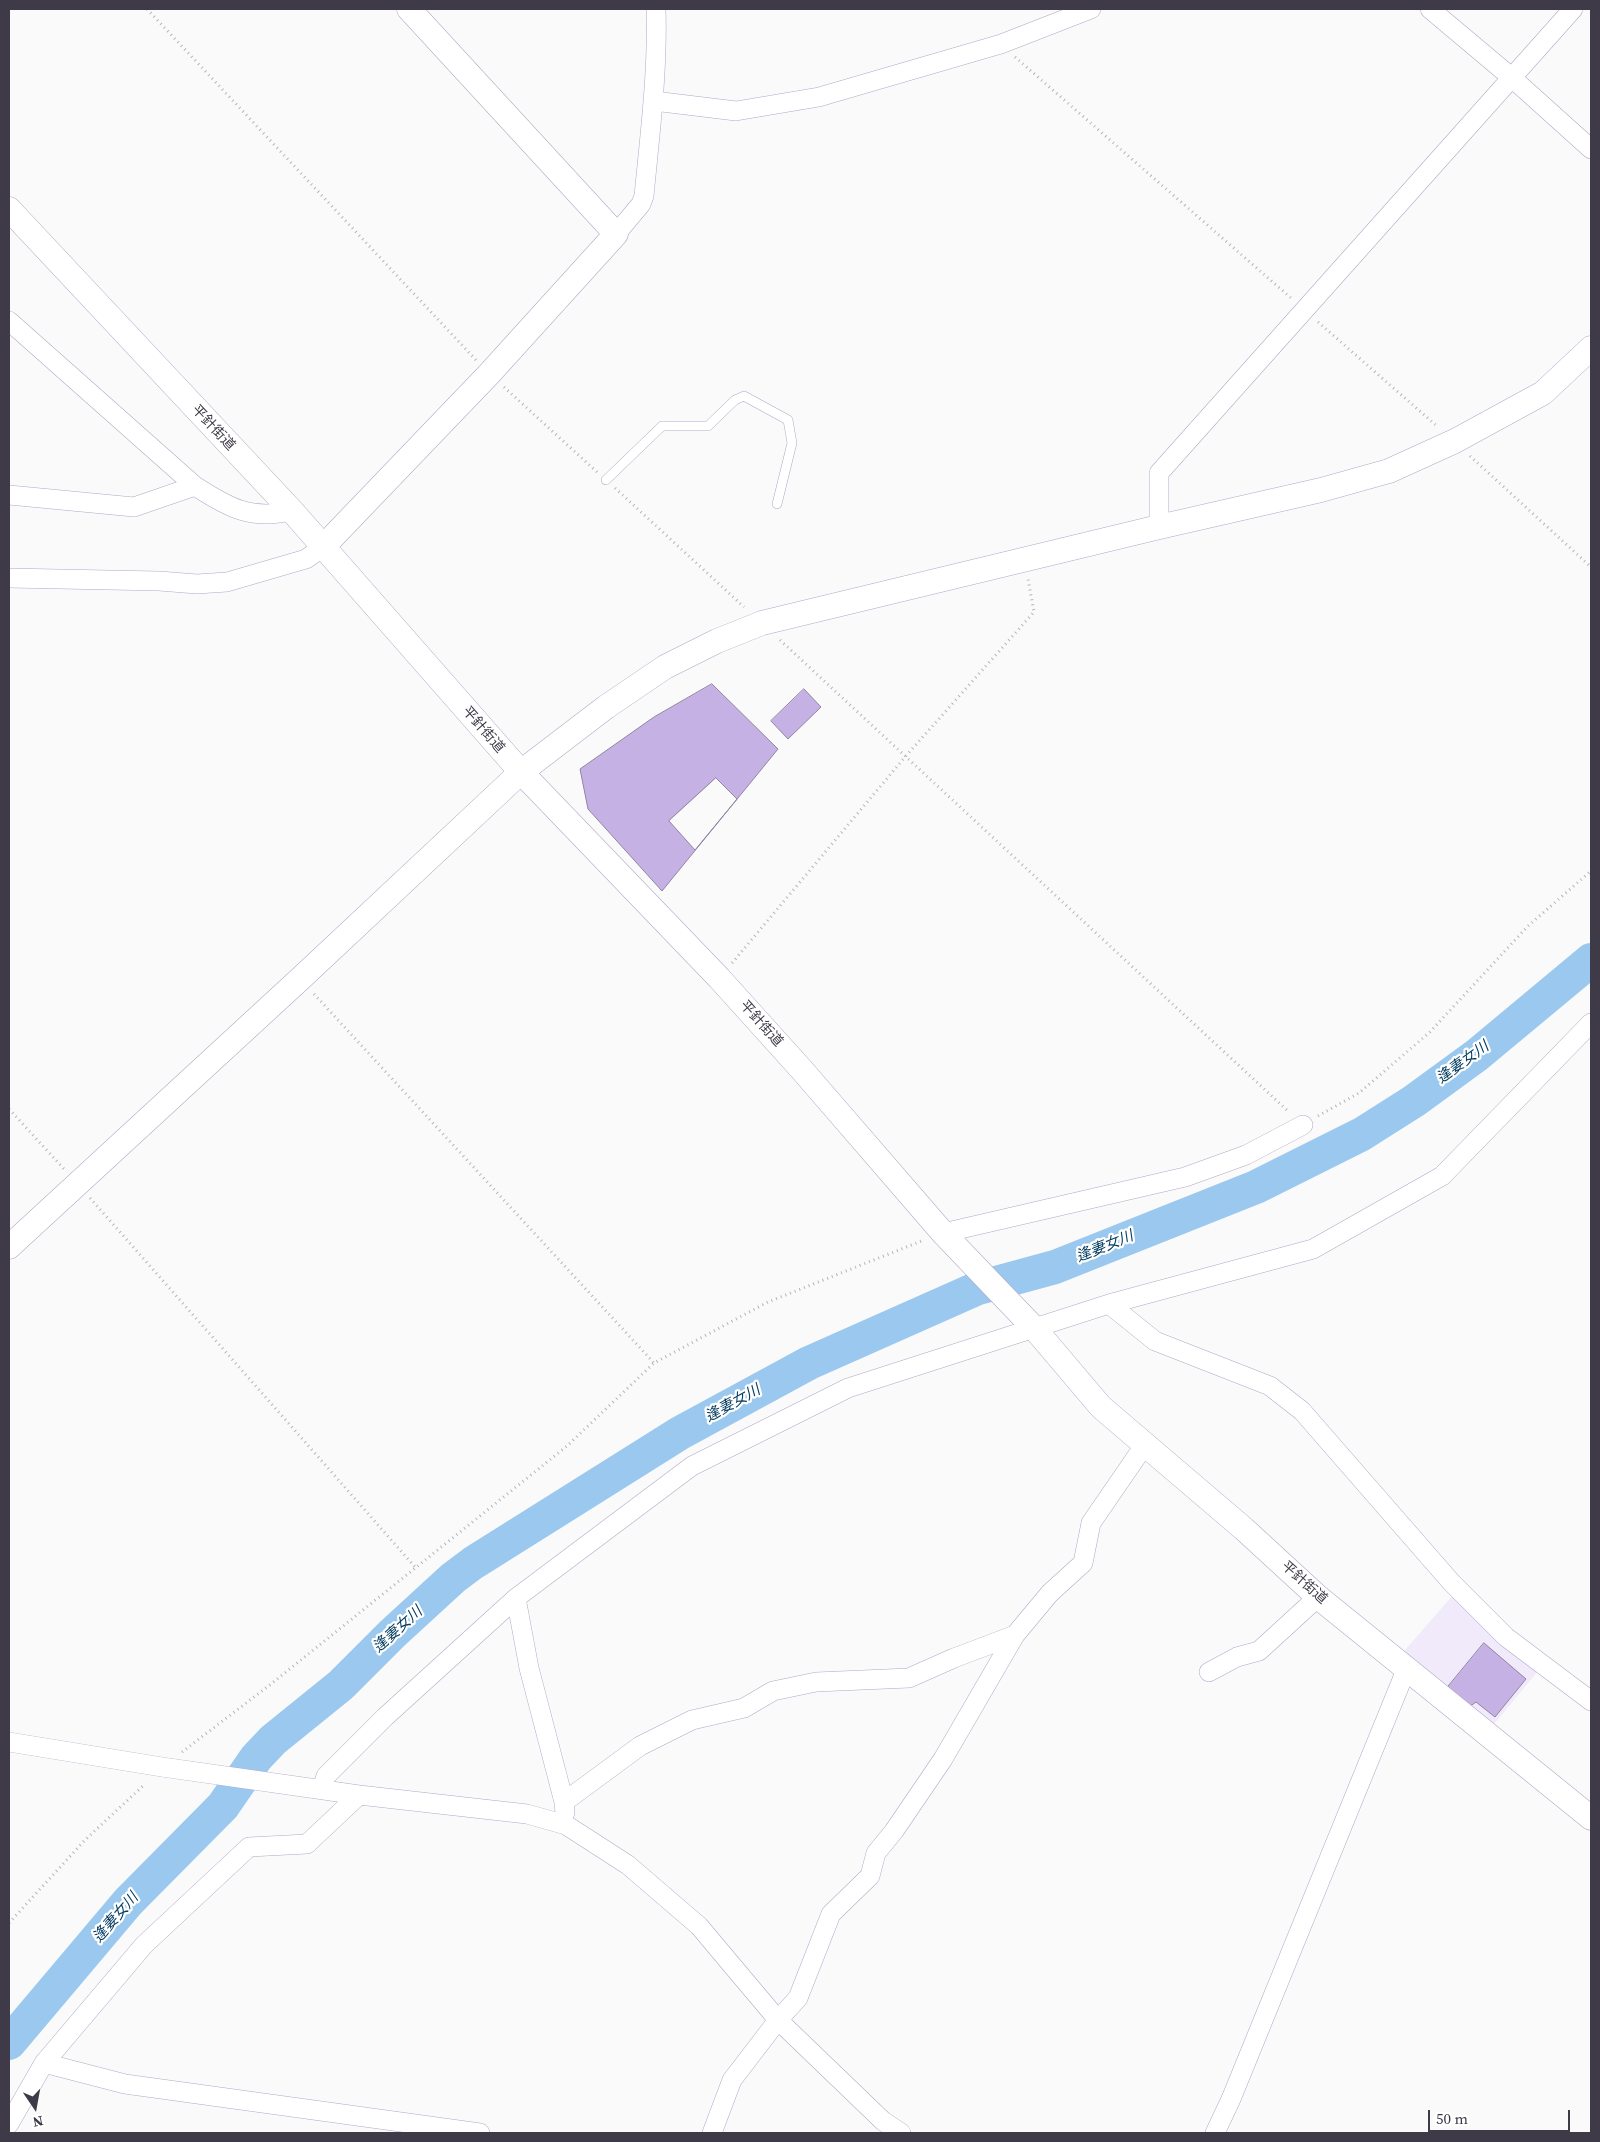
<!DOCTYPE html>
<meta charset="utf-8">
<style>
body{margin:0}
#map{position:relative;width:1600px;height:2142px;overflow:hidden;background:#fafafa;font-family:"Source Serif 4",serif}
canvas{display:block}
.frame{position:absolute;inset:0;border:10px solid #3f3a47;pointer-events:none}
.north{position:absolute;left:10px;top:2082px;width:50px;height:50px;-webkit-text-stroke:4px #fff;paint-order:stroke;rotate:168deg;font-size:14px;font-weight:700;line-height:20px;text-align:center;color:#3f3a47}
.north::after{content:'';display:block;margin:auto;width:18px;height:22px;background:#3f3a47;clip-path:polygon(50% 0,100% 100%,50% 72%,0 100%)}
.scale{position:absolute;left:1428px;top:2110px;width:142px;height:22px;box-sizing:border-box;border:2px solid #3f3a47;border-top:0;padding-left:6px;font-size:15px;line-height:18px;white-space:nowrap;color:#3f3a47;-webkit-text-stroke:4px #fff;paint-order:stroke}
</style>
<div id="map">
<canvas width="1600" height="2142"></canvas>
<div class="frame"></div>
<div class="north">N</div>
<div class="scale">50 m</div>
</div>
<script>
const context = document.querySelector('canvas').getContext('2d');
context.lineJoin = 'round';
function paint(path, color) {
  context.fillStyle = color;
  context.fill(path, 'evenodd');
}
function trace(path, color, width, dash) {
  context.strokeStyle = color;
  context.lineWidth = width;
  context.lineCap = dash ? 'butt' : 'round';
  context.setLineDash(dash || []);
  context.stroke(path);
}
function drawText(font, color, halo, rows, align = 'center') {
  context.font = font + ' "Source Serif 4","Noto Sans JP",serif';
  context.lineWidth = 4.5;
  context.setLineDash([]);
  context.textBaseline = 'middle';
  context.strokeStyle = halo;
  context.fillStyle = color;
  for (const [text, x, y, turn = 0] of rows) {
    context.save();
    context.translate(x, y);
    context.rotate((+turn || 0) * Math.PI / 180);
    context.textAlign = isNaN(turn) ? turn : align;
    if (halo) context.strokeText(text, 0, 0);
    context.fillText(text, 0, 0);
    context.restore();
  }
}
const built = new Path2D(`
 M1454 1594 1538 1671 1490 1729 1398 1658Z`);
const river = new Path2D(`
 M9 2043 128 1902 223 1806 256 1758 273 1740 341 1685 392 1634 453 1578 473 1563 680 1433 809 1363 978 1288 1055 1267 1256 1187 1362 1134 1414 1101 1477 1055 1591 960`);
const building = new Path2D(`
 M712 684 778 749 662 891 588 809 580 769 654 717Z
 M804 689 821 707 788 739 771 721Z
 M716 778 737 799 695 850 669 821Z
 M1484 1643 1526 1679 1495 1717 1476 1702 1469 1707 1447 1688Z`);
const path = new Path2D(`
 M147 9 476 360
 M1015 57 1291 298
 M1318 322 1438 427
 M504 387 597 472
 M1470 456 1591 567
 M615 488 744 607
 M780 640 1289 1112
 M732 963 905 757 1034 612 1028 579
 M314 994 654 1363
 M9 1109 64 1169
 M1318 1116 1359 1093 1430 1032 1528 926 1591 871
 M90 1198 416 1568
 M182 1752 271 1684 567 1446 654 1363 768 1302 924 1240
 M9 1923 85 1840 145 1784`);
const service = new Path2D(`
 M606 480 662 426H708L735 400 744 396 788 420 792 443 777 504`);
const minor = new Path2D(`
 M1430 9 1511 77 1591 149
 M654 101 736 111 819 97 1001 44 1091 9
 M616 234 641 204 644 196C650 133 658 71 656 9
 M9 321 195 486C229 508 250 520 292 511
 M9 495 134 507 195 486
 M1159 527V473L1573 9
 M9 578 159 581 197 584 227 582 306 559 323 547
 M943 1233 1185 1177 1246 1155 1303 1125
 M1109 1304 1155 1341 1270 1386 1302 1411 1451 1582 1506 1637 1591 1701
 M516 1598 529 1668 564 1802 565 1813
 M1209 1672 1237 1657 1259 1651 1318 1597
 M9 1742 162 1767 359 1795 527 1814 566 1825 628 1865 699 1926 778 2020 883 2121 901 2133
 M322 1789 326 1776 385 1717 516 1598 692 1466 848 1388 1109 1304 1313 1249 1442 1176 1591 1023
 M564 1802 640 1746 692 1720 744 1708 773 1691 816 1682 909 1678 954 1658 1015 1635
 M44 2063 125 2084 480 2133
 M9 2124 44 2063 144 1945 249 1847 307 1844 359 1795
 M712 2133 732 2080 778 2020 798 1998 831 1914 870 1876 876 1853 894 1831 943 1759 1015 1635 1050 1593 1083 1563 1091 1523 1146 1443
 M1215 2133 1231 2099 1406 1670`);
const tertiary = new Path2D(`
 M9 209 292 511 521 772 719 978 802 1070 943 1233 1034 1328 1101 1407 1244 1529 1318 1597 1591 1818
 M323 547 489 374 616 234 409 9
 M9 1247 300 979 521 772 606 707 665 667 717 641 762 623 1159 527 1321 490 1389 471 1455 441 1543 393 1591 348`);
const streetNames = [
 ["平針街道",213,428,47],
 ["平針街道",483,730,49],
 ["平針街道",761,1024,48],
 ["平針街道",1304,1583,42]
];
const waterNames = [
 ["逢妻女川",1463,1063,-36],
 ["逢妻女川",1105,1247,-22],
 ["逢妻女川",733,1404,-29],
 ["逢妻女川",398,1630,-42],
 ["逢妻女川",116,1918,-49]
];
paint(built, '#f0eafb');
trace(river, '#9ac8ef', 34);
paint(building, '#c5b1e4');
trace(building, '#9085a3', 1);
trace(service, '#b3a7c7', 10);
trace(minor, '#b3a7c7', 20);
trace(tertiary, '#b3a7c7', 25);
trace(path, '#b6b4b9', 3, [1, 4]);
trace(service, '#fff', 9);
trace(minor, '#fff', 19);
trace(tertiary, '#fff', 24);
drawText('14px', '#3f3a47', '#fff', streetNames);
drawText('italic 15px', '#063e62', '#fff', waterNames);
</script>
